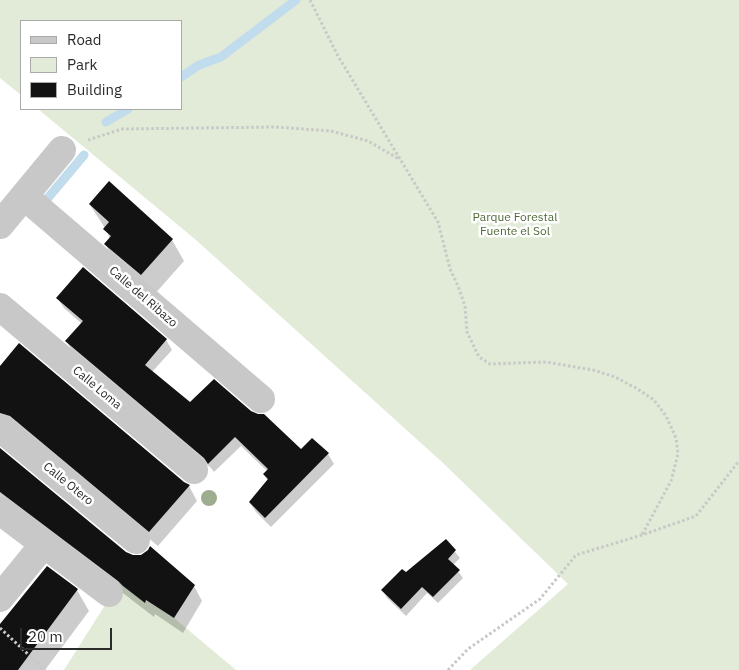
<!DOCTYPE html>
<style>
body{margin:0}
#map{position:relative;width:739px;height:670px;overflow:hidden;background:#fff;font-family:"IBM Plex Sans",sans-serif}
canvas{display:block}
.legend{position:absolute;left:20px;top:20px;width:162px;height:90px;box-sizing:border-box;background:#fff;border:1px solid #aaa;margin:0;padding:6px 9px;list-style:none;font-size:15px;color:#2b2b2b}
.legend li{display:flex;align-items:center;gap:10px;height:25px}
.legend b{width:25px;border:1px solid #aaa}
.scale{position:absolute;left:20px;top:628px;width:92px;height:22px;box-sizing:border-box;border:2px solid #2b2b2b;border-top:0;padding-left:6px;font-size:15px;line-height:18px;white-space:nowrap;color:#2b2b2b;-webkit-text-stroke:4px #fff;paint-order:stroke}
</style>
<div id="map">
<canvas width="739" height="670"></canvas>
<ul class="legend">
<li><b style="height:6px;background:#c8c8c8"></b>Road</li>
<li><b style="height:14px;background:#e2ebd7"></b>Park</li>
<li><b style="height:14px;background:#121212"></b>Building</li>
</ul>
<div class="scale">20 m</div>
</div>
<script>
const context = document.querySelector('canvas').getContext('2d');
context.lineJoin = 'round';
function paint(path, color) {
  context.fillStyle = color;
  context.fill(path, 'evenodd');
}
function trace(path, color, width, dash) {
  context.strokeStyle = color;
  context.lineWidth = width;
  context.lineCap = dash ? 'butt' : 'round';
  context.setLineDash(dash || []);
  context.stroke(path);
}
function drawText(font, color, halo, rows, align = 'center') {
  context.font = font + ' "IBM Plex Sans",sans-serif';
  context.lineWidth = 5;
  context.setLineDash([]);
  context.textBaseline = 'middle';
  context.strokeStyle = halo;
  context.fillStyle = color;
  for (const [text, x, y, turn = 0] of rows) {
    context.save();
    context.translate(x, y);
    context.rotate((+turn || 0) * Math.PI / 180);
    context.textAlign = isNaN(turn) ? turn : align;
    if (halo) context.strokeText(text, 0, 0);
    context.fillText(text, 0, 0);
    context.restore();
  }
}
const green = new Path2D(`
 M0 0H739V670H470L568 584 442 462 196 240 38 109H181V21H21V95L0 78Z
 M119 583 174 618 236 670H64Z`);
const shadow = new Path2D(`
 M90 205 172 240 184 261 153 296 117 265 105 244 110 239 105 228Z
 M58 299 166 340 172 350 152 372 191 403 250 412 301 450 312 439 328 454 334 464 271 527 256 512 250 503 268 481 264 474 267 471 241 446 214 472 211 468 72 351 67 342 82 324 64 308Z
 M0 368 189 486 197 501 158 546 19 431H0Z
 M0 450 125 553 194 586 202 601 183 633 155 614 154 617 19 513 0 514Z
 M446 541 460 558 453 565 463 578 438 603 427 593 406 616 387 598 383 591Z
 M47 567 77 590 89 611 45 670H0V626Z`);
const stream = new Path2D(`
 M181 77 199 65 221 57 296 0
 M106 122 128 109
 M47 199 84 155`);
const building = new Path2D(`
 M109 181 173 239 141 275 104 244 111 236 103 229 109 222 89 204Z
 M83 267 167 339 145 365 190 402 214 379 251 411 258 414H264L301 449 312 438 329 453 265 518 249 502 268 479 263 474 268 469 235 437 208 464 204 458 65 341 83 321 56 298Z
 M19 343 184 482 190 485 149 532 10 416 0 413V366Z
 M0 448 126 552 133 555H141L148 550 150 546 195 585 174 618 146 600 145 603 123 586 118 581 0 492Z
 M446 539 456 550 448 559 460 570 433 597 422 587 401 609 381 590 402 569 406 572Z
 M47 566 78 589 18 670H0V624Z`);
const path = new Path2D(`
 M310 0 338 56 438 222 450 269 458 286 465 306 467 332 479 357 490 364 546 362 593 370 615 377 636 388 654 400 666 416 676 438 678 454 671 481 642 535
 M88 140 122 129 275 127 331 131 368 141 399 159
 M0 628 45 670
 M448 670 468 649 540 599 576 555 642 535 696 516 739 461`);
const street = new Path2D(`
 M24 196 261 399
 M0 225 62 150
 M0 307 194 470
 M0 428 136 540
 M0 511 109 593
 M0 598 44 544`);
const trees = [
 [209,498]
];
const parkNames = [
 ["Parque Forestal",515,218],
 ["Fuente el Sol",515,232]
];
const streetNames = [
 ["Calle del Ribazo",143,297,41],
 ["Calle Loma",97,388,40],
 ["Calle Otero",68,484,39]
];
paint(green, '#e2ebd7');
paint(shadow, '#0003');
trace(stream, '#c1dced', 9);
paint(building, '#121212');
trace(path, '#c8c8c8', 3, [2.5, 2.5]);
trace(street, '#c8c8c8', 28);
context.fillStyle = '#9ead90';
for (const [x, y] of trees) {
  context.beginPath();
  context.arc(x, y, 8, 0, 2 * Math.PI);
  context.fill();
}
drawText('12px', '#4f6a36', '#fff', parkNames);
drawText('12px', '#2b2b2b', '#fff', streetNames);
</script>
